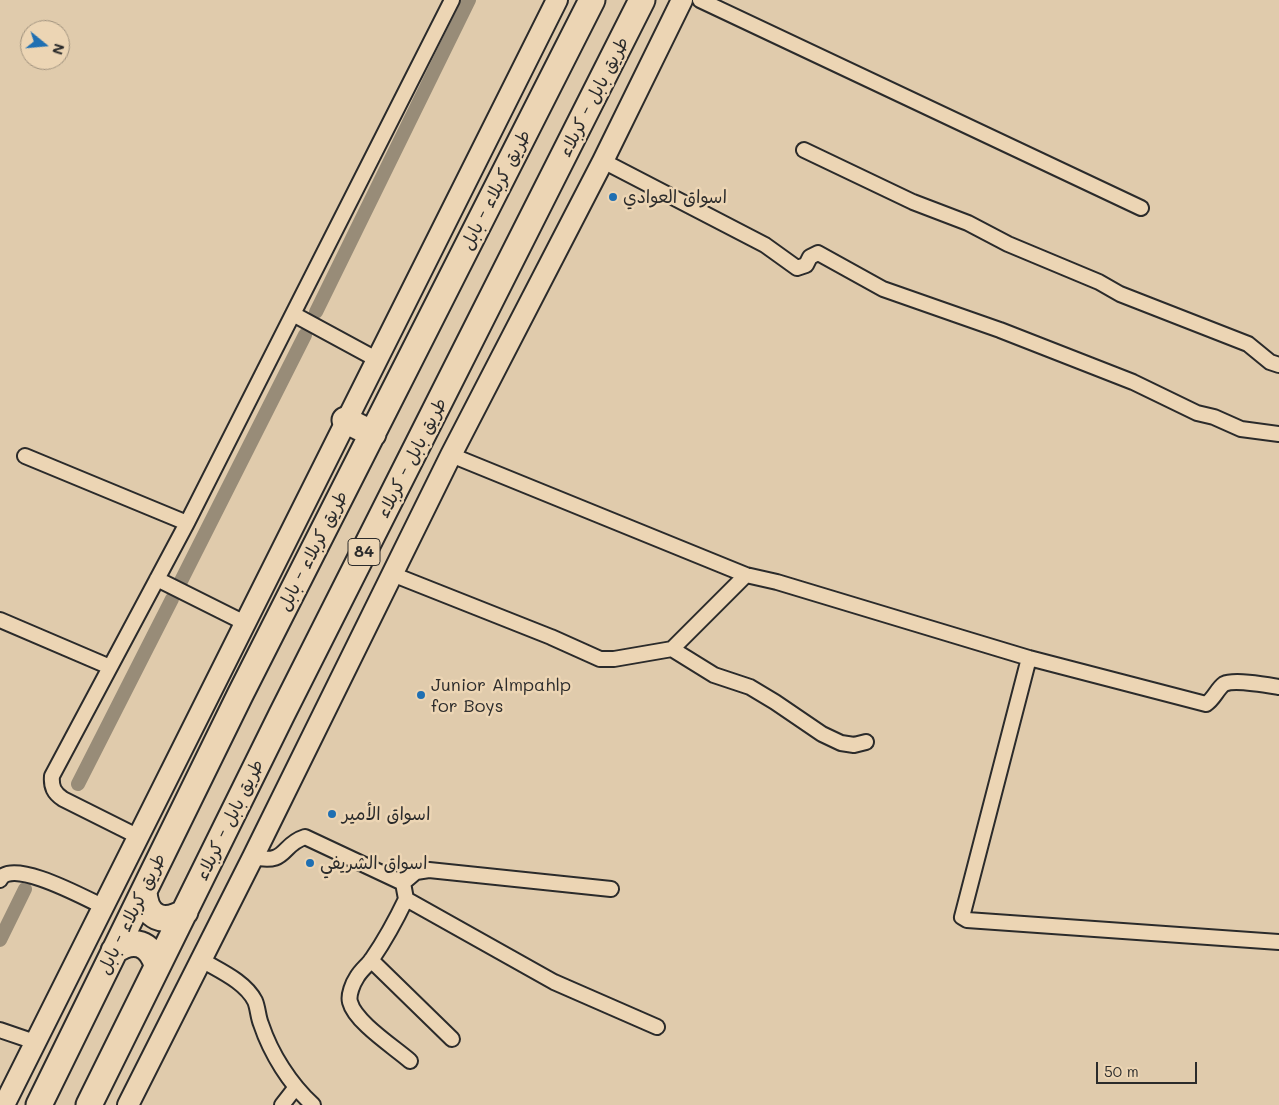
<!DOCTYPE html>
<meta charset="utf-8">
<style>
body{margin:0}
#map{position:relative;width:1279px;height:1105px;overflow:hidden;background:#e0cbac;font-family:Mali,sans-serif}
canvas{display:block}
.north{position:absolute;left:20px;top:20px;width:50px;height:50px;box-sizing:border-box;background:#ecd5b4;border:1px solid #9f917d;border-radius:50%;rotate:107deg;font-size:14px;font-weight:700;line-height:20px;text-align:center;color:#2b2b2b}
.north::after{content:'';display:block;margin:auto;width:18px;height:22px;background:#1f6fb2;clip-path:polygon(50% 0,100% 100%,50% 72%,0 100%)}
.scale{position:absolute;left:1096px;top:1062px;width:101px;height:22px;box-sizing:border-box;border:2px solid #2b2b2b;border-top:0;padding-left:6px;font-size:15px;line-height:18px;white-space:nowrap;color:#2b2b2b;-webkit-text-stroke:4px #ecd5b4;paint-order:stroke}
</style>
<div id="map">
<canvas width="1279" height="1105"></canvas>
<div class="north">N</div>
<div class="scale">50 m</div>
</div>
<script>
const context = document.querySelector('canvas').getContext('2d');
context.lineJoin = 'round';
function trace(path, color, width, dash) {
  context.strokeStyle = color;
  context.lineWidth = width;
  context.lineCap = dash ? 'butt' : 'round';
  context.setLineDash(dash || []);
  context.stroke(path);
}
function drawText(font, color, halo, rows, align = 'center') {
  context.font = font + ' Mali,"Playpen Sans Arabic",sans-serif';
  context.lineWidth = 5;
  context.setLineDash([]);
  context.textBaseline = 'middle';
  context.strokeStyle = halo;
  context.fillStyle = color;
  for (const [text, x, y, turn = 0] of rows) {
    context.save();
    context.translate(x, y);
    context.rotate((+turn || 0) * Math.PI / 180);
    context.textAlign = isNaN(turn) ? turn : align;
    if (halo) context.strokeText(text, 0, 0);
    context.fillText(text, 0, 0);
    context.restore();
  }
}
const canal = new Path2D(`
 M316 312 469 0
 M181 581 305 335
 M78 784 172 599
 M0 940 25 889`);
const street = new Path2D(`
 M700 0 1141 208
 M804 150 913 202 968 223 1008 244 1099 282 1120 294 1248 344 1270 362 1279 365
 M603 161 765 245 797 268 806 265 810 257 818 253 883 289 1000 330 1133 382 1197 413 1214 417 1241 429 1279 434
 M293 314 376 359
 M451 455 746 575 777 582 1029 658 1206 704C1214 699 1217 689 1224 684 1234 679 1267 685 1279 687
 M25 456 187 523
 M392 574 551 637 600 659H614L672 649 746 575
 M157 579 245 623
 M0 620 110 667
 M672 649 714 675 750 687 775 702 822 734 841 743 854 745 866 742
 M1029 658 962 917 967 920 1279 942
 M137 836 63 799C54 793 51 787 52 776L187 523 452 0
 M253 857C288 865 280 845 305 837L403 883
 M0 880C10 857 85 898 102 906
 M403 883 406 899 554 982 657 1027
 M403 883 416 872 429 870 611 889
 M406 899C396 920 385 940 372 959 368 965 361 970 357 977 353 983 348 995 350 1002 355 1022 394 1047 410 1061
 M200 959C218 970 245 981 255 1001 258 1008 258 1017 261 1024 271 1054 290 1084 313 1105
 M371 960 452 1039
 M0 1030 35 1042
 M282 1105 296 1087`);
const secondary = new Path2D(`
 M4 1105 557 0
 M128 1105 253 857 451 455 603 161 682 0`);
const highway = new Path2D(`
 M345 420 373 434
 M144 892C146 918 163 925 185 912
 M114 951C134 937 150 943 157 965
 M39 1105 240 695 592 0
 M89 1105 282 714 642 0`);
const markers = [
 [613,197,5,"#1f6fb2"],
 [421,695,5,"#1f6fb2"],
 [332,814,5,"#1f6fb2"],
 [310,863,5,"#1f6fb2"]
];
const shields = [
 [364,552,32]
];
const shieldNames = [
 ["84",364,552]
];
const streetNames = [
 ["طريق بابل - كربلاء",594,97,-63],
 ["طريق كربلاء - بابل",496,190,-63],
 ["طريق بابل - كربلاء",412,458,-63],
 ["طريق كربلاء - بابل",313,551,-63],
 ["طريق بابل - كربلاء",230,820,-64],
 ["طريق كربلاء - بابل",132,914,-64]
];
const poiNames = [
 ["اسواق العوادي",623,197],
 ["Junior Almpahlp",431,685],
 ["for Boys",431,706],
 ["اسواق الأمير",342,814],
 ["اسواق الشريفي",320,863]
];
trace(canal, '#988c78', 14);
trace(street, '#2b2b2b', 18);
trace(secondary, '#2b2b2b', 24);
trace(highway, '#2b2b2b', 29);
trace(street, '#ecd5b4', 14);
trace(secondary, '#ecd5b4', 20);
trace(highway, '#ecd5b4', 25);
for (const [x, y, r, color] of markers) {
  const dot = new Path2D();
  dot.arc(x, y, r, 0, 2 * Math.PI);
  context.fillStyle = color;
  context.fill(dot);
  trace(dot, '#ecd5b4', 2);
}
for (const [x, y, w] of shields) {
  const box = new Path2D();
  box.roundRect(x - w / 2, y - 13.5, w, 27, 4);
  context.fillStyle = '#ecd5b4';
  context.fill(box);
  trace(box, '#2b2b2b', 1);
}
drawText('bold 16px', '#2b2b2b', null, shieldNames);
drawText('18px', '#2b2b2b', '#ecd5b4', streetNames);
drawText('18px', '#2b2b2b', '#ecd5b4', poiNames, 'left');
</script>
